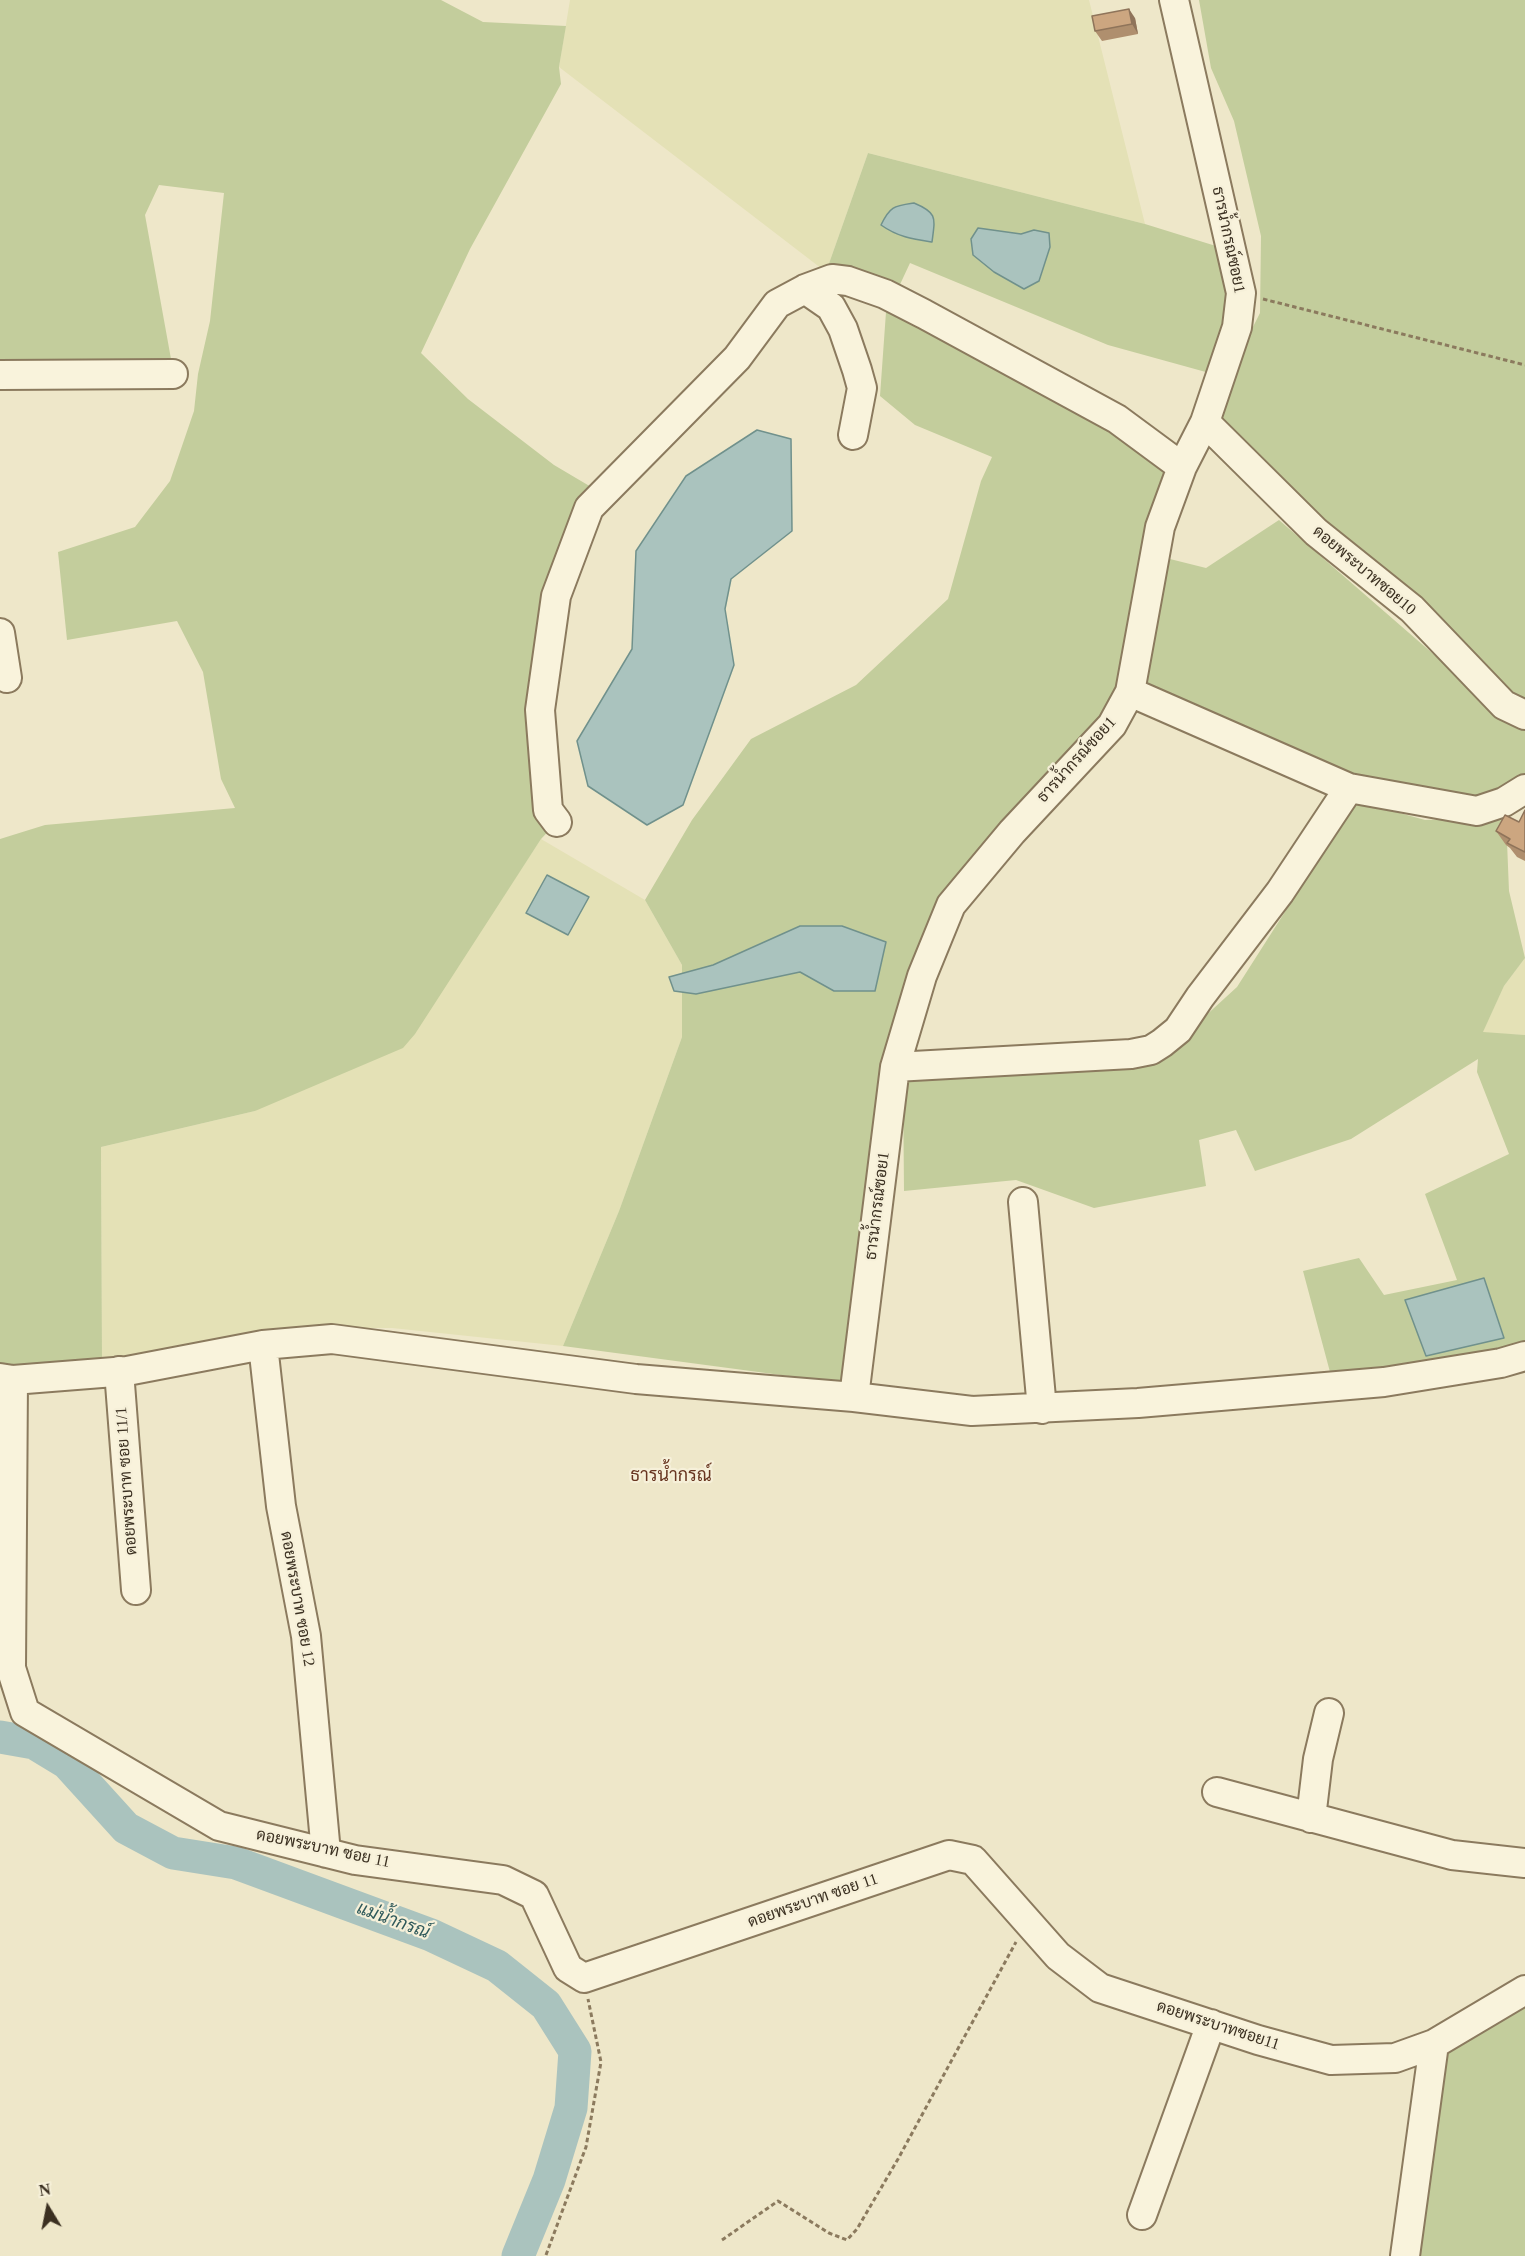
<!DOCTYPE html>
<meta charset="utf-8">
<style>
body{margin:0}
#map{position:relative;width:1525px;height:2256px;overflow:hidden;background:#eee7c9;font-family:"Times New Roman",serif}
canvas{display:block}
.north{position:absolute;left:18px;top:2178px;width:60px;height:60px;-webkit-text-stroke:4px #f6f0d9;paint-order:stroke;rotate:350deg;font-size:16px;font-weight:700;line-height:24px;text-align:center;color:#3b3021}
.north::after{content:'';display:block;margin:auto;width:21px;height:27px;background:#3b3021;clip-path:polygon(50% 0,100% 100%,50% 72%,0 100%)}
</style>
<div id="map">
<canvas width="1525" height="2256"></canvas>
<div class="north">N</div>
</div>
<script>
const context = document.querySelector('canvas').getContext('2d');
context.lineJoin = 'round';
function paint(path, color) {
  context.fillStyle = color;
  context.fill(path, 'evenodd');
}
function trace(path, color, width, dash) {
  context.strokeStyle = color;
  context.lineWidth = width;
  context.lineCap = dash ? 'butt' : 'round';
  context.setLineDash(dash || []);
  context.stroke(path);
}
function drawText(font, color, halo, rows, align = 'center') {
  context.font = font + ' "Times New Roman",Sarabun,serif';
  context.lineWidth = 4.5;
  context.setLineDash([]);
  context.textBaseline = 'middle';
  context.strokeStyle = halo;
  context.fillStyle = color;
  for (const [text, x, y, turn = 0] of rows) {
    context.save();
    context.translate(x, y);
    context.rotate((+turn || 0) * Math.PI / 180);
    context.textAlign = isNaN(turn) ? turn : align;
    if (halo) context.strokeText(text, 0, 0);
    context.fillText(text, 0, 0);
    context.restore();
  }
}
const farmland = new Path2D(`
 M570 0H1089L1145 224 868 153 826 272 559 67Z
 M541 839 645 900 682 965V1037L619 1211 563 1346 392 1328H294L102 1361 101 1147 255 1111 494 910Z
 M1525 958V1035L1482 1033 1504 986Z`);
const green = new Path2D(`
 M0 0H441L483 22 566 26 559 67 561 84 470 249 421 353 468 399 554 465 603 494 556 596 548 809 557 822 541 839 415 1034 403 1048 255 1111 101 1147 102 1361 16 1369 0 1365V839L45 825 235 808 221 779 203 672 177 621 67 640 58 552 135 527 170 481 194 411 198 374 210 321 224 193 159 185 145 215 171 359 0 374Z
 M1199 0H1525V789L1504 802 1349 788 1130 692 951 905 895 1067 841 1383 563 1346 619 1211 682 1037V965L645 900 692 820 751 739 856 685 948 599 981 481 992 457 915 425 880 396 886 312 1021 368 1182 467 1152 571 1170 559 1206 568 1279 520 1439 659 1500 702 1205 422 1260 313 1261 236 1234 121 1211 68Z
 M868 153 1145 224 1232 251 1241 293 1213 374 1108 345 910 263 896 293 826 272Z
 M1360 802 1425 820 1506 817 1509 891 1525 958 1504 986 1483 1032 1525 1035V1345L1426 1367 1330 1372 1303 1271 1359 1258 1384 1295 1457 1280 1425 1194 1509 1154 1477 1072 1478 1059 1351 1139 1255 1171 1236 1130 1199 1140 1206 1186 1094 1208 1016 1180 904 1191 903 1076 1179 1040 1237 987 1348 813Z
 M1525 1990V2256H1422L1404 2252 1434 2044Z`);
const water = new Path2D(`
 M914 203C938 213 935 218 932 242 912 239 898 237 881 225 890 206 894 206 914 203Z
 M978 228 1021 234 1034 230 1049 233 1050 247 1039 281 1024 289 994 272 973 255 971 239Z
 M757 430 791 439 792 531 731 579 725 609 734 665 683 805 647 825 588 786 577 741 632 649 636 551 686 476Z
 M547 875 589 897 568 935 526 913Z
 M800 926H842L886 942 875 991H834L800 972 696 994 674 991 669 977 713 965Z
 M1484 1278 1504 1338 1426 1356 1405 1300Z`);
const river = new Path2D(`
 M0 1737 34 1743 67 1763 126 1828 173 1853 236 1863 431 1935 497 1966 546 2005 575 2051 571 2108 549 2180 518 2256`);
const path = new Path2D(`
 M1263 299 1525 365
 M722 2240 778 2201 829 2233 847 2240 857 2229 898 2159 1016 1942
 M546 2255 586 2147 601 2062 588 1999`);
const minor = new Path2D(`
 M805 289 831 307 843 329 857 370 862 388 853 435
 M0 375 173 374
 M1205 422 1316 532 1412 609 1504 705 1525 715
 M0 633 7 678
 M1130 692 1349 788 1477 811 1504 802 1525 789
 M557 822 548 810 540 710 556 596 589 508 737 358 777 304 805 289 832 279 848 281 885 294 924 314 1117 419 1182 467
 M895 1067 1131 1054 1151 1050 1162 1043 1178 1030 1200 997 1280 892 1349 788
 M1023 1202 1042 1409
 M263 1345 281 1506 306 1636 326 1853
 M119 1371 136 1590
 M0 1378 13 1380 127 1371 263 1345 332 1339 636 1379 854 1397 972 1411 1138 1403 1384 1382 1501 1363 1525 1356
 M13 1380 11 1668 25 1712 219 1826 355 1860 503 1880 534 1895 568 1968 584 1978 949 1855 973 1860 1058 1956 1100 1988 1258 2040 1331 2060 1395 2058 1434 2044 1525 1990
 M854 1397 895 1067 922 976 951 905 1012 832 1112 725 1130 692 1160 527 1182 467 1205 422 1237 327 1241 293 1174 0
 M1217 1792 1452 1855 1525 1863
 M1311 1818 1318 1759 1329 1713
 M1142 2215 1211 2024
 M1405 2256 1434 2044`);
const wall = new Path2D(`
 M1135 18 1138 34 1102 41 1095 31Z
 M1525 810V861L1517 857 1510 848 1506 845 1496 831 1519 822Z`);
const shadedWall = new Path2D(`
 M1129 9 1135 18 1138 34 1132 24Z`);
const building = new Path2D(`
 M1129 9 1132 24 1095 31 1092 16Z
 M1525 810V852L1507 843 1510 839 1496 831 1505 815 1519 822Z`);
const streetNames = [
 ["ธารน้ำกรณ์ซอย1",1228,240,78],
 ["ดอยพระบาทซอย10",1364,571,40],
 ["ธารน้ำกรณ์ซอย1",1077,760,-48],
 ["ธารน้ำกรณ์ซอย1",878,1206,-83],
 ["ดอยพระบาท ซอย 11/1",127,1481,-94],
 ["ดอยพระบาท ซอย 12",297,1599,80],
 ["ดอยพระบาท ซอย 11",323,1849,12],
 ["ดอยพระบาท ซอย 11",813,1901,-19],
 ["ดอยพระบาทซอย11",1218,2026,18]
];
const neighbourhoodNames = [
 ["ธารน้ำกรณ์",671,1476]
];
const waterNames = [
 ["แม่น้ำกรณ์",393,1921,20]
];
paint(farmland, '#e4e1b6');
paint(green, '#c3cd9c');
paint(water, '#aac3be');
trace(water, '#70918c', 1.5);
trace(river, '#aac3be', 33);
trace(minor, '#8b7a5e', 32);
trace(path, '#8b7a5e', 3, [4.5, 3]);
trace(minor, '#f9f3dc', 28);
paint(wall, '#af8f6e');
paint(shadedWall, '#8f745a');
paint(building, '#cca680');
trace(building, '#8f745a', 1.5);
drawText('16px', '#3b3021', '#f6f0d9', streetNames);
drawText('18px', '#683621', '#f6f0d9', neighbourhoodNames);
drawText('italic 18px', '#305a5b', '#f6f0d9', waterNames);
</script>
